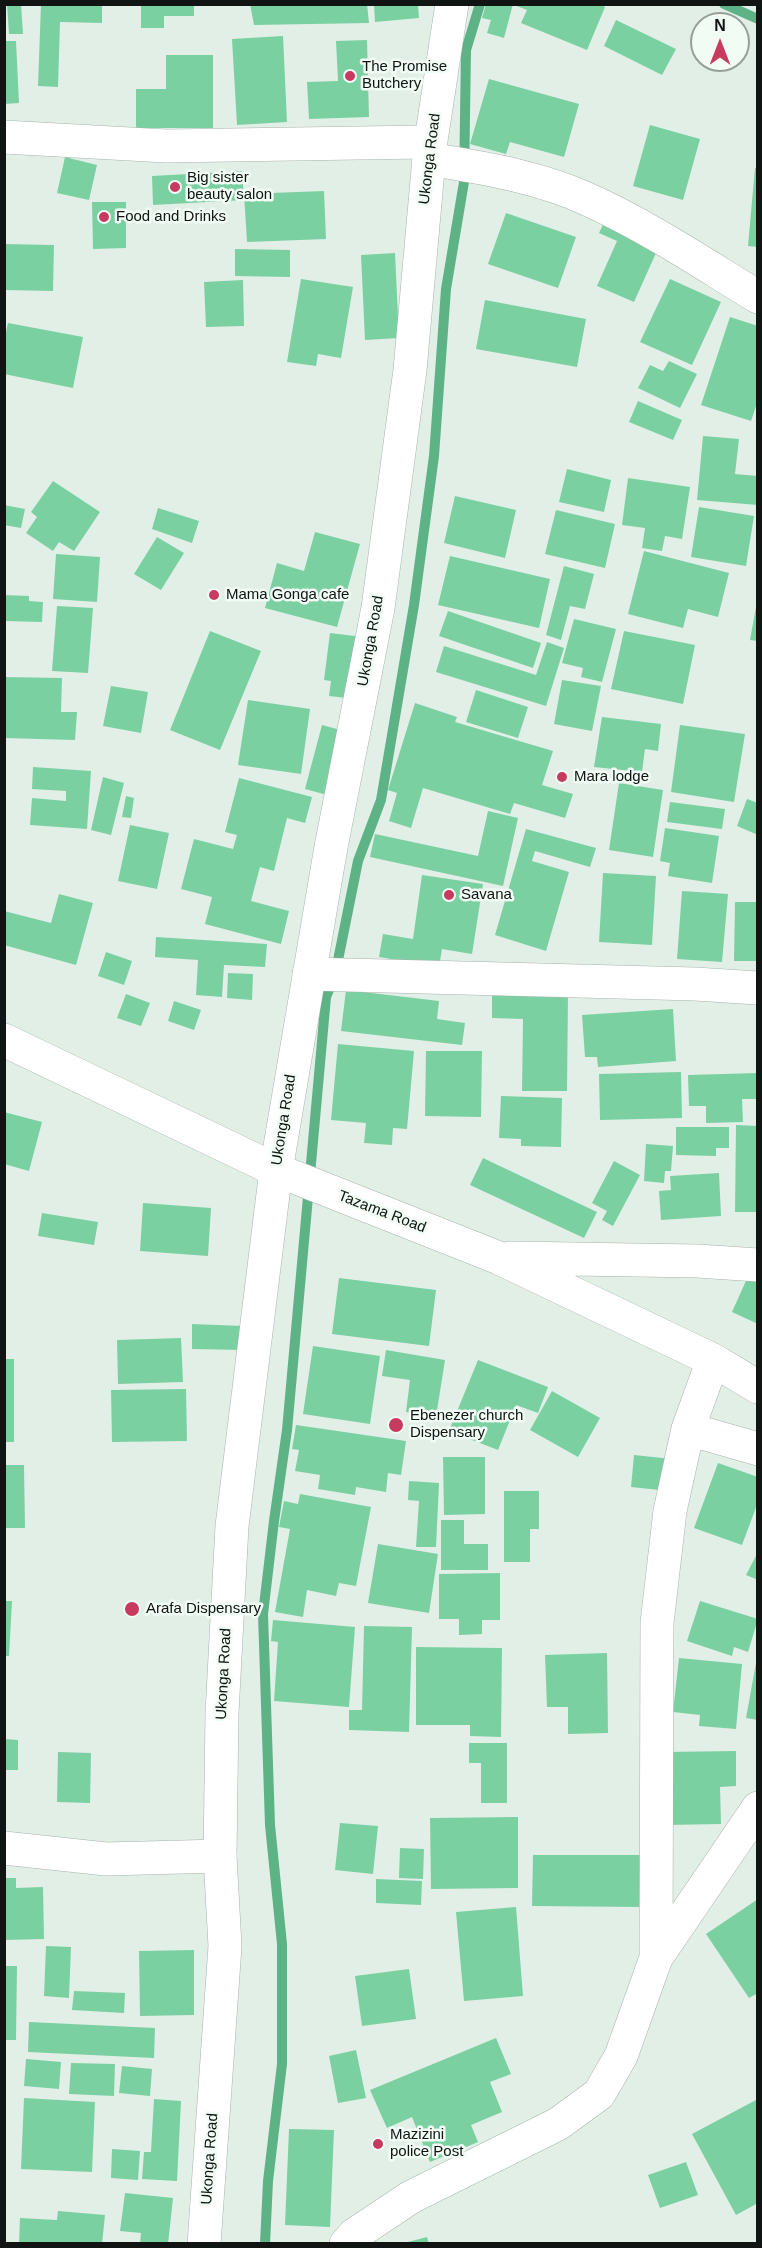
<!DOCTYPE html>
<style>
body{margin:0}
#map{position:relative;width:762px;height:2248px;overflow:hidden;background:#e2efe7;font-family:Helvetica,sans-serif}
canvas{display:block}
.frame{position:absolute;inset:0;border:6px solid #101412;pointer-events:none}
.north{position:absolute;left:690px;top:12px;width:60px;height:60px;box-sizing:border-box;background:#f0fcf4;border:2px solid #969f9a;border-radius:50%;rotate:0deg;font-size:16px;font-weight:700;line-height:24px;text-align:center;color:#101412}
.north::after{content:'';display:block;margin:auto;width:21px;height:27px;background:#c93a60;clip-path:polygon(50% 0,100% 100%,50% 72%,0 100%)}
</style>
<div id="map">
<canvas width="762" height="2248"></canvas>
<div class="frame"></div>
<div class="north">N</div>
</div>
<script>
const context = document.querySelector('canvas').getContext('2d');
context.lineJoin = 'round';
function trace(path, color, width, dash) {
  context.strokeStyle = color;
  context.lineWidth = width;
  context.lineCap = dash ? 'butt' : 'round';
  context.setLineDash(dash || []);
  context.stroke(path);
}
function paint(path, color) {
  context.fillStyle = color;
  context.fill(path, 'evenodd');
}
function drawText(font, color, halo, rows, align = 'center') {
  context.font = font + ' Helvetica,sans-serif';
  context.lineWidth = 5;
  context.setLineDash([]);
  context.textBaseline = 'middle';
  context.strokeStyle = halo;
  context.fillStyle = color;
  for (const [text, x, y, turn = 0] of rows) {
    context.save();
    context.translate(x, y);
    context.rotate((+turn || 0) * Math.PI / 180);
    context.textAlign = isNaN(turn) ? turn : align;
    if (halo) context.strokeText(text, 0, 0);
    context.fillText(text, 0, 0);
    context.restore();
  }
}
const stream = new Path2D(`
 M724 4 758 19
 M265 2244 268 2181 282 2064V1944L270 1825 263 1614 274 1521 287 1430 326 997 335 975 358 861 381 800 414 605 434 456 446 289 464 182 466 50 480 4`);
const building = new Path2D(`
 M7 4H21L23 34H9Z
 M41 4H102V23L60 22 58 87 38 86Z
 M141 4H194V16H164V28H141Z
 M250 4H367L369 23 254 25Z
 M374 4H418L419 18 375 22Z
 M486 4H513L504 38 487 33 491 20 482 18Z
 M600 4 605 7 587 50 521 23 527 10 514 5Z
 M616 20 676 49 662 75 604 46Z
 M283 36 287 122 237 125 232 39Z
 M367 40 369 117 309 119 307 82 338 81 336 41Z
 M4 41H16L19 103 4 104Z
 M166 55H213V128H136V89H166Z
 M489 79 579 104 564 157 510 142 506 154 470 144Z
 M650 125 700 139 683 200 633 186Z
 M65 157 97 165 89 200 57 193Z
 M755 168H758V247L748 246Z
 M242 171 244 200 153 205 152 176Z
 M324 191 326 239 247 242 244 194Z
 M92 202H126V248L93 249Z
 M506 213 576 237 558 288 488 264Z
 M608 214 650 231 643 247 656 253 634 302 597 286 617 241 599 233Z
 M4 244 54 245 53 291 4 290Z
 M235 249 290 250V277L235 276Z
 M395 253 399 338 365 340 361 255Z
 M301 279 353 287 341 358 318 354 316 366 287 362Z
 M670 279 721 302 692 365 640 342Z
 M243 280 244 326 206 327 204 282Z
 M485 300 586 319 577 367 476 349Z
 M730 317 758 326V400L751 421 701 405Z
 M8 323 83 337 73 388 4 374V341Z
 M669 361 697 374 680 408 638 388 650 365 663 371Z
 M638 401 682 420 673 440 629 422Z
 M703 436 739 439 735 474 758 476V505L697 500Z
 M567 469 611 480 604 512 559 502Z
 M628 478 690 487 682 539 665 536 662 551 642 548 645 528 622 525Z
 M53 481 100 512 74 551 59 542 53 551 26 533 37 517 31 512Z
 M455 496 516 510 505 558 444 543Z
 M4 505 25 509 21 528 4 525Z
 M699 507 754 516 746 566 691 557Z
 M158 508 199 521 192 543 152 529Z
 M556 510 615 524 605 568 545 554Z
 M315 532 360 544 337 627 265 608 277 563 304 571Z
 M157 537 184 553 161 590 134 574Z
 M644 551 729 573 718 617 688 609 683 628 628 614Z
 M56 554 100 557 97 602 53 599Z
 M450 556 550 579 539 628 438 605Z
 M564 566 594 574 585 609 570 606 561 640 546 635Z
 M4 595 29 596V601L43 602 42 622 4 621Z
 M57 606 93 608 88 673 52 671Z
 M756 607 758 608V641L750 640Z
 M448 611 541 643 533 668 439 636Z
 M574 619 616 629 602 682 581 677 583 668 562 663Z
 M210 631 261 651 220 750 170 730Z
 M624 631 695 645 683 704 611 689Z
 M330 633 363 637 355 699 329 696 331 681 324 680Z
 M547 642 564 648 546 706 436 672 444 646 536 675Z
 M4 677 62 678 61 712H77L75 740 4 738Z
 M562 680 601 686 592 731 554 724Z
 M111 686 148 692 141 733 103 726Z
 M476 690 528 707 518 738 466 722Z
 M248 700 310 709 301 774 238 765Z
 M415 703 457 717 455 722 553 751 542 785 573 794 565 818 514 803 510 814 423 788 411 828 389 821 397 793 388 790Z
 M602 717 661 724 658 751 645 749 642 772 594 767Z
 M322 725 348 732 331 796 305 789Z
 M680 725 745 734 734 802 671 792Z
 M33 767 91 771 87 829 30 825 32 798 66 801V791L32 789Z
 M103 777 124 783 111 835 91 830Z
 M239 778 312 797 305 823 287 818 274 871 260 867 251 901 289 911 281 944 205 924 212 897 181 889 194 839 233 849 237 835 225 832Z
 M619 783 663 790 653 857 609 850Z
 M126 796 134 798 131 818 122 817Z
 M747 799 758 803V835L737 826Z
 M670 802 725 809 722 829 667 822Z
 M488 811 518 818 503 886 370 857 375 834 478 856Z
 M130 825 169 833 157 889 118 881Z
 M665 828 719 836 712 883 668 876 670 863 660 861Z
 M526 829 596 848 590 867 535 851 532 861 569 872 546 951 495 935Z
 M603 873 656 876 652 945 599 942Z
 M422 875 483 884 472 954 442 949 439 967 379 957 383 934 413 939Z
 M682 891 728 894 722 962 677 959Z
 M59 894 93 903 76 965 4 945V911L51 923Z
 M735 902H758V961H734Z
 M156 937 267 944 265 967 224 965 222 997 196 995 198 960 155 957Z
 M106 952 132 961 124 985 98 976Z
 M228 973 253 974 252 1000 227 998Z
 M346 990 439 1001 437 1019 465 1023 462 1045 341 1031Z
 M126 994 150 1003 141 1026 117 1018Z
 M492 995H568L567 1091H522L523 1019 492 1018Z
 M174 1001 201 1010 194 1030 168 1021Z
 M673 1009 676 1061 598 1067 597 1057H585L582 1015Z
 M338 1044 414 1051 407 1129 393 1128 392 1145 364 1143 366 1123 331 1120Z
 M426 1051H482L481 1117 425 1116Z
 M681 1072 682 1118 600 1120 599 1074Z
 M758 1073V1099H742L743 1122 706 1123V1106H689L688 1075Z
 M501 1096 562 1098 561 1147 521 1146V1139L499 1138Z
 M4 1112 42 1122 29 1171 4 1164Z
 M736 1125 758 1126V1212H735Z
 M676 1127H729V1148H716V1156L676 1155Z
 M646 1144 673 1146 671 1171H665L664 1183 644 1181Z
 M483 1158 597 1212 584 1238 470 1185Z
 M614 1161 640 1175 613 1226 602 1220 607 1211 592 1203Z
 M719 1173 721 1216 661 1220 659 1191 671 1190 670 1176Z
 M143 1203 211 1208 208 1256 140 1251Z
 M42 1213 98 1222 94 1245 38 1236Z
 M749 1274 758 1277V1324L732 1312Z
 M339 1278 436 1290 429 1346 332 1334Z
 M192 1324 243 1326V1350L192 1349Z
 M181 1338 183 1382 118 1384 117 1340Z
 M313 1346 380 1356 370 1424 303 1414Z
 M386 1350 445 1360 436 1417 406 1412 410 1380 382 1376Z
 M4 1359H14V1442H4Z
 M478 1360 548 1387 538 1413 516 1405 498 1450 449 1431Z
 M186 1389 187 1441 112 1442 111 1390Z
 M552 1391 600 1418 578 1457 530 1430Z
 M296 1425 406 1441 401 1475 388 1473 386 1492 356 1487 355 1495 318 1489 320 1475 295 1471 299 1450 292 1449Z
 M634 1455 672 1459 669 1491 631 1487Z
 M443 1457H485V1514L444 1515Z
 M718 1463 758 1477V1502L742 1545 694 1528Z
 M4 1465H24L25 1528H4Z
 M409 1481 439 1483 436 1547H416L419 1501 408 1500Z
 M504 1491H539V1529H530V1562H504Z
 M300 1494 371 1507 356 1586 339 1583 336 1596 307 1590 303 1617 275 1612 290 1529 279 1527 284 1501 298 1504Z
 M441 1520H464V1544H488V1570H441Z
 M378 1544 438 1554 429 1613 368 1603Z
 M758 1552V1580L746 1575Z
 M500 1573V1620H482V1634L459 1635V1619H439V1574Z
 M4 1601H12L9 1656H4Z
 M700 1601 758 1619 748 1652 734 1647 732 1656 687 1641Z
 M273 1620 355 1627 349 1707 274 1701 278 1642 271 1641Z
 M364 1626 412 1627 409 1732 349 1730V1710H362Z
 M416 1647 502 1648 501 1737 470 1736V1725H416Z
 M607 1653 608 1733 568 1734V1707H547L545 1655Z
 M679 1658 742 1664 736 1729 699 1726 700 1715 673 1712Z
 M756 1663H758V1720L746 1718Z
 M4 1739 18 1740V1770H4Z
 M469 1743H507V1803H481V1763H469Z
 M736 1751V1786L720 1787 721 1824 667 1825 665 1752Z
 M58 1752 91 1753 90 1803 57 1802Z
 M518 1817V1888L431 1889 430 1818Z
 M340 1823 378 1826 373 1874 335 1870Z
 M400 1848 424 1849 423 1879 399 1878Z
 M533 1855H643L642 1907 532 1906Z
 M4 1878H16V1888L43 1887 44 1939 4 1940Z
 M376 1879 422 1881 421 1905 376 1903Z
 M758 1899V1993L749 1998 706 1934Z
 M516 1907 523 1996 464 2001 456 1912Z
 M46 1946 71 1947 69 1998 44 1996Z
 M194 1950V2015L140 2016 139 1951Z
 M4 1966H17L16 2040H4Z
 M409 1969 416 2019 362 2026 355 1976Z
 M74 1991 125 1993 124 2013 72 2010Z
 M29 2022 155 2028 154 2058 28 2052Z
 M496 2038 511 2074 490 2082 502 2112 471 2125 478 2142 430 2162 412 2117 387 2128 370 2090Z
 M356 2050 366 2098 338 2103 329 2056Z
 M26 2059 61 2062 59 2089 24 2086Z
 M71 2063 115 2064 114 2096 69 2094Z
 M122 2066 152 2069 150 2096 119 2093Z
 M24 2098 95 2102 92 2172 21 2169Z
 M154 2099 181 2101 177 2181 142 2179 144 2152H151Z
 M756 2100 758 2104V2203L736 2215 692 2134Z
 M289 2129 334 2130 330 2227 285 2225Z
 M112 2149 140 2151 138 2180 111 2178Z
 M686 2162 698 2195 660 2208 648 2175Z
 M125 2193 173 2198 168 2244H140L141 2233 120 2231Z
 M58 2211 105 2215 102 2244H19L20 2218 57 2220Z
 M427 2237 429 2244H404V2243Z`);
const minor = new Path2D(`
 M4 137 166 146 423 142 430 147
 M429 159C482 168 537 176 587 199 647 226 702 263 758 297
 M309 974 695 984 758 988
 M4 1040 274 1169 499 1258 713 1360 758 1387
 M510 1258 697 1261 758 1265
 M688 1429 758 1449
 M4 1848 106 1859 220 1856
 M656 1958 657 1623 670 1511 688 1429 713 1360
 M346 2244 354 2235 411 2197 558 2124 599 2094 621 2056 656 1958 758 1808`);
const tertiary = new Path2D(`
 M204 2244 225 1946 220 1856 222 1713 232 1526 276 1170 331 847 378 608 410 370 430 147 452 4`);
const markers = [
 [350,76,6,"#c93a60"],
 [175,187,6,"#c93a60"],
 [104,217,6,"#c93a60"],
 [214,595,6,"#c93a60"],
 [562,777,6,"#c93a60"],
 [449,895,6,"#c93a60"],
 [396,1425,8,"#c93a60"],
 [132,1609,8,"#c93a60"],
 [378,2144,6,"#c93a60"]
];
const poiNames = [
 ["The Promise",362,67],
 ["Butchery",362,84],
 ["Big sister",187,178],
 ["beauty salon",187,195],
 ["Food and Drinks",116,217],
 ["Mama Gonga cafe",226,595],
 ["Mara lodge",574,777],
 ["Savana",461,895],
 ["Ebenezer church",410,1416],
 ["Dispensary",410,1433],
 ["Arafa Dispensary",146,1609],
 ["Mazizini",390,2135],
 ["police Post",390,2152]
];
const streetNames = [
 ["Ukonga Road",430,159,-83],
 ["Ukonga Road",371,641,-80],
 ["Ukonga Road",284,1120,-81],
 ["Tazama Road",382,1212,21],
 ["Ukonga Road",224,1674,-87],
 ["Ukonga Road",210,2159,-86]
];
trace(stream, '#5eb386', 10);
paint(building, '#7bd0a2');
trace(minor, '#a7b3ac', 34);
trace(tertiary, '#a7b3ac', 34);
trace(minor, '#fff', 33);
trace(tertiary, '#fff', 33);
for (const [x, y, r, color] of markers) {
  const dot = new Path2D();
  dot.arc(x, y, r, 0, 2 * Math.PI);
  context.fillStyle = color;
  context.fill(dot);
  trace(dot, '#f0fcf4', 2);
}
drawText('15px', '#101412', '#f0fcf4', poiNames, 'left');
drawText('15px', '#101412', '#f0fcf4', streetNames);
</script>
